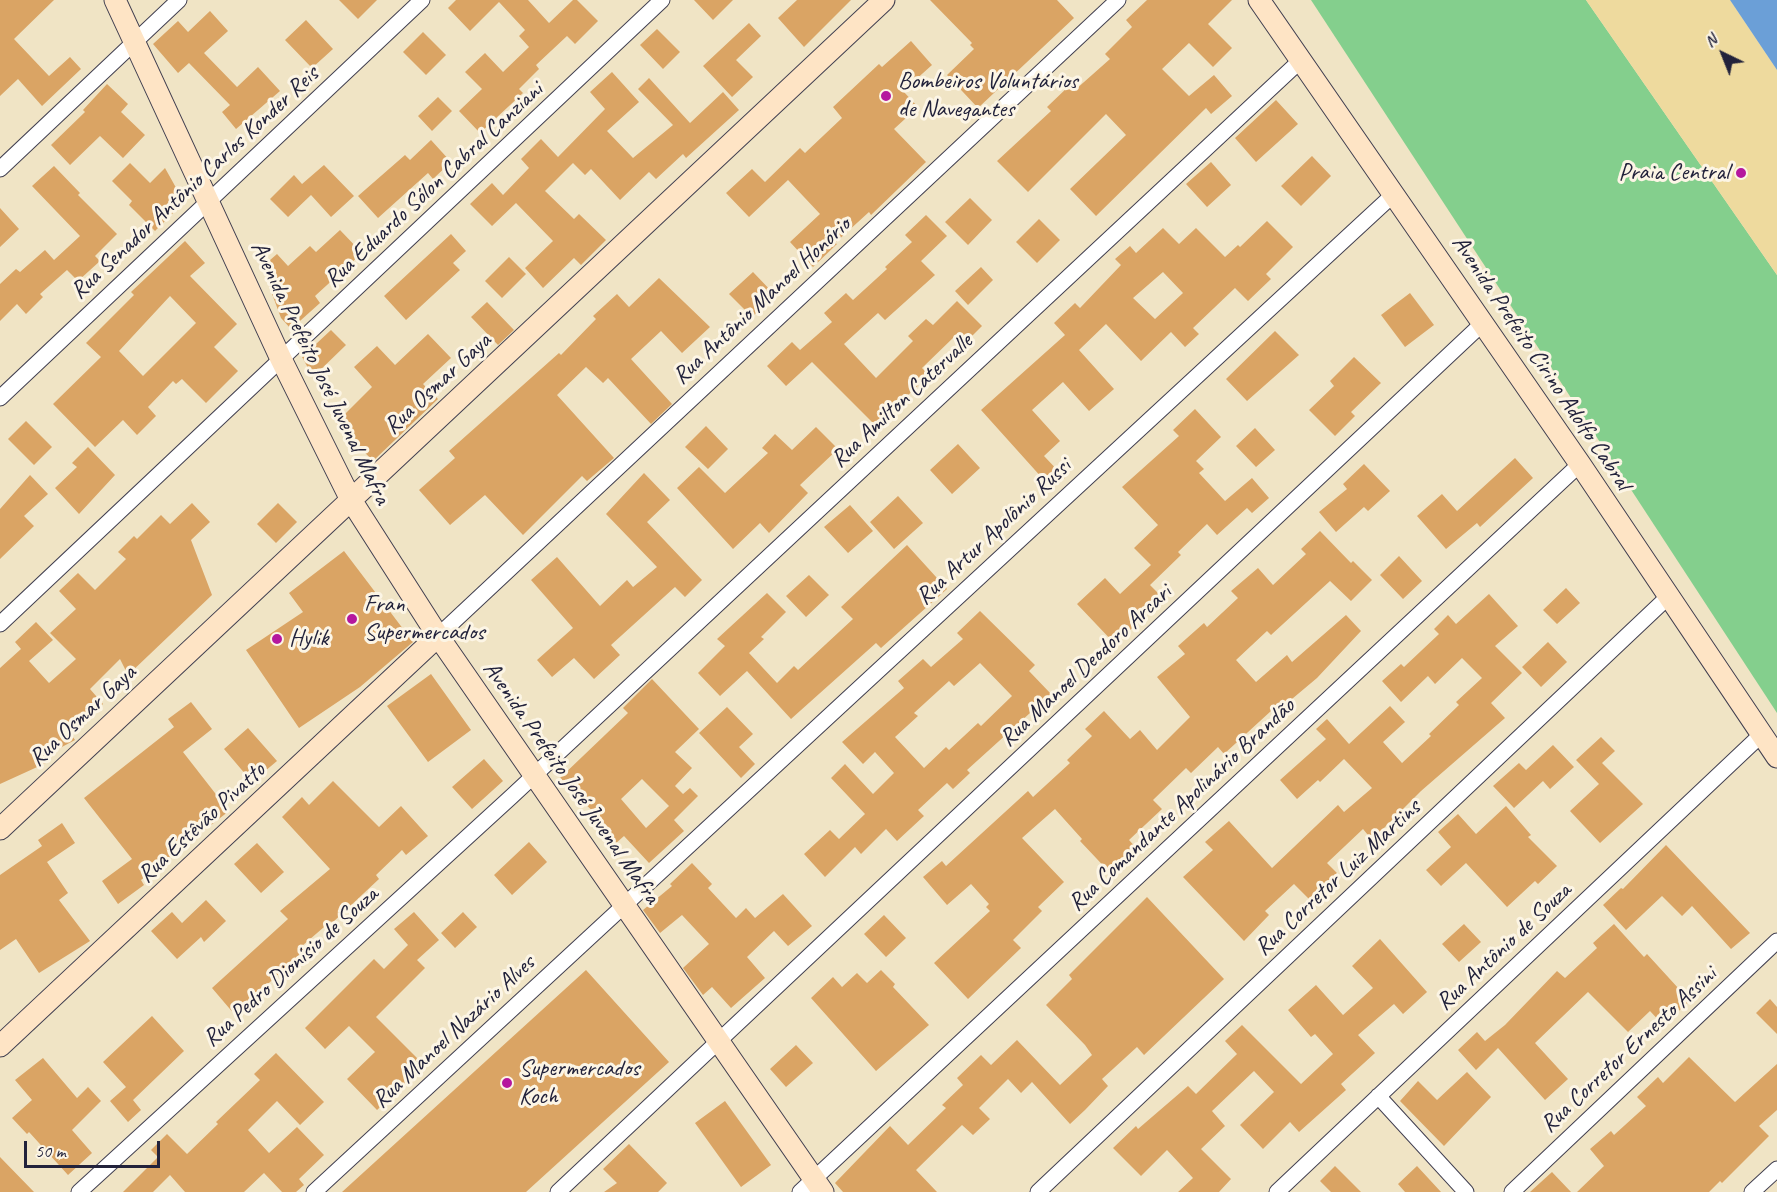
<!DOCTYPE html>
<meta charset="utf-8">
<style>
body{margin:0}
#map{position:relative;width:1777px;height:1192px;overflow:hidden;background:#f0e4c5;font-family:Caveat,sans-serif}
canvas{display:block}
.north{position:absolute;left:1693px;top:24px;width:60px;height:60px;-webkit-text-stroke:4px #fcf5e5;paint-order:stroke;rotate:317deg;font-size:16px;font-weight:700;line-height:24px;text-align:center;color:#22223b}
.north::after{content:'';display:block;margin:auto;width:21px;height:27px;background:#22223b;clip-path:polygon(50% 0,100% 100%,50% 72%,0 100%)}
.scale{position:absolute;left:24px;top:1141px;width:136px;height:27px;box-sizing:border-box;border:3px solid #22223b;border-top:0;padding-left:8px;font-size:18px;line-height:21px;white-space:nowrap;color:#22223b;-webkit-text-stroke:4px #fcf5e5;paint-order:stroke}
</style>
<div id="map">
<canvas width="1777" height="1192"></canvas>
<div class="north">N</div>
<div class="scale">50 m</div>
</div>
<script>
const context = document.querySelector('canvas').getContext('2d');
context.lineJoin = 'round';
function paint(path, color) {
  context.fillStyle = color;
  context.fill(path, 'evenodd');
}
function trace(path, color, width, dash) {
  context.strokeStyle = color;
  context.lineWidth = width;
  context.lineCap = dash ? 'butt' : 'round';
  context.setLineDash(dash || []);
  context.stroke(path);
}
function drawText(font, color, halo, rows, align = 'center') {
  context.font = font + ' Caveat,sans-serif';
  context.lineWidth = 6;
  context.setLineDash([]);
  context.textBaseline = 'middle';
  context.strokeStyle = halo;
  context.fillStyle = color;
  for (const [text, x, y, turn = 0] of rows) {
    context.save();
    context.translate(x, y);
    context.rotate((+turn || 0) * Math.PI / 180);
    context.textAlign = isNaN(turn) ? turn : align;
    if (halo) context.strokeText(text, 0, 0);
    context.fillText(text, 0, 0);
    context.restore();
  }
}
const green = new Path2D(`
 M1311 0H1586L1777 275V713Z`);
const sand = new Path2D(`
 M1586 0H1730L1777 70V275Z`);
const water = new Path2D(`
 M1730 0H1777V70Z`);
const building = new Path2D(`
 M0 0H54L14 39 49 76 70 57 81 69 42 106 18 79 0 96Z
 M339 0H377L358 19Z
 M456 0H528L549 23 573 0H577L598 21 575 44 567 36 536 65 539 69 519 89 523 93 480 133 459 111 482 89 465 72 485 53 503 72 529 47 519 36 525 30 499 2 470 31 448 8Z
 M694 0H733L713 20Z
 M797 0H851L804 47 778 18Z
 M930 0H1057L1074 18 978 108 947 75 974 49 970 45 972 43Z
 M1147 0H1232L1208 24 1232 48 1213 67 1189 43 1162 69 1189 96 1214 75 1232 96 1211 114 1206 108 1096 216 1070 189 1126 135 1106 114 1028 192 997 161 1051 111 1047 107 1070 85 1075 90 1110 59 1105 54 1132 27 1126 20Z
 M210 11 228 31 204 53 237 87 258 67 280 91 236 129 222 112 230 105 189 63 178 73 153 44 178 21 188 32Z
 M306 20 333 49 312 68 285 40Z
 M749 23 761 36 736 60 753 77 732 97 703 66Z
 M657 29 680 52 663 69 640 45Z
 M423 32 446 55 426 75 403 52Z
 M911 41 932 65 903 91 918 107 894 129 926 162 871 215 869 212 835 243 837 244 813 267 790 242 820 214 788 180 749 217 726 193 752 169 765 182 800 148 805 153 842 118 833 107 879 64 882 67Z
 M612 72 639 102 607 131 633 158 673 125 638 89 649 78 690 123 723 92 739 110 686 158 683 154 656 179 649 172 620 200 591 169 585 175 573 163 545 191 574 219 579 214 606 240 581 265 574 258 543 288 525 268 553 241 516 203 492 226 470 204 492 183 503 195 529 168 521 159 541 139 558 157 605 109 590 92Z
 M107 84 128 104 121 112 145 135 123 158 100 136 70 165 51 145 85 112 83 110Z
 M438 97 452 111 432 131 418 116Z
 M1276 100 1298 124 1256 162 1235 138Z
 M431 140 451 162 433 179 428 173 378 218 358 196 405 155 410 160Z
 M1312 156 1331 176 1301 206 1281 186Z
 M1211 162 1231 185 1207 207 1186 184Z
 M130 163 150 183 165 168 184 202 155 231 129 205 132 201 112 181Z
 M324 165 354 196 331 217 311 195 288 217 270 199 294 175 302 184Z
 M54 166 80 193 78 195 117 234 95 256 100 261 78 281 67 270 40 294 43 297 26 314 17 304 0 321V284L16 269 20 272 45 250 54 260 80 236 32 186Z
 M970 198 992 220 968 245 945 222Z
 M0 208 19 229 0 247Z
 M926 215 947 236 921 261 935 275 885 320 878 313 844 344 876 378 913 341 908 336 926 319 933 325 957 301 982 326 962 346 954 337 922 368 929 375 876 426 812 362 786 386 767 366 792 342 800 350 832 322 824 313 846 293 853 300 887 269 885 267 912 242 905 235Z
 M1039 219 1060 240 1037 263 1016 242Z
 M1267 221 1293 247 1266 274 1271 279 1248 301 1235 288 1193 328 1199 334 1185 347 1171 332 1141 361 1106 324 1079 350 1114 389 1089 411 1063 382 1032 410 1060 441 1044 456 1065 478 1052 489 981 410 1065 335 1054 323 1075 303 1080 308 1121 265 1115 259 1130 246 1136 253 1163 228 1179 244 1196 228 1225 257 1238 245 1240 247ZM1163 272 1183 293 1155 319 1133 298Z
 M340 230 362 253 315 296 320 303 291 329 281 318 262 267 277 254 288 266 310 246 316 252Z
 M451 234 466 251 453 263 460 270 406 320 384 296Z
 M185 241 205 263 190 276 237 324 214 347 238 371 206 403 182 379 176 384 173 381 148 407 156 416 137 435 123 420 95 447 53 404 101 357 86 343 134 295 131 292ZM170 296 196 323 143 376 119 351Z
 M509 257 526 274 502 298 485 281Z
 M981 267 993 280 968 305 955 291Z
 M753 272 775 295 752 317 729 294Z
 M659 278 710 327 682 353 661 331 631 359 672 404 651 424 608 378 603 383 586 367 557 395 614 458 587 481 582 476 523 535 485 495 450 525 419 490 455 458 449 451 559 353 561 355 596 319 593 316 617 294 629 307Z
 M1410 293 1434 325 1405 347 1381 315Z
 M487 302 514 330 498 345 471 317Z
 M331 330 346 345 313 377 302 357Z
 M1275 331 1299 355 1247 401 1226 379Z
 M428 334 451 358 423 384 438 399 373 461 336 423 372 387 354 367 377 346 395 365Z
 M1354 357 1381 383 1351 412 1355 416 1335 436 1309 410 1334 386 1330 381Z
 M1195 409 1221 437 1196 461 1204 469 1199 473 1225 501 1252 478 1269 498 1252 513 1247 508 1217 535 1207 524 1178 552 1181 555 1150 585 1160 595 1139 614 1143 618 1115 644 1077 604 1105 578 1120 594 1151 565 1134 548 1158 525 1122 487 1179 436 1173 430Z
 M26 421 52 447 34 465 8 439Z
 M706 426 728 449 708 469 685 447Z
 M816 427 838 449 800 485 808 493 769 533 760 523 733 549 677 488 699 467 725 493 768 453 762 448 775 434 792 450Z
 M1255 428 1275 450 1256 467 1236 446Z
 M958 444 980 468 952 494 930 470Z
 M88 447 115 475 79 514 55 488 77 467 72 463Z
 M1515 458 1533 478 1480 527 1477 523 1446 549 1417 516 1442 494 1457 511Z
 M1364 464 1390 491 1368 511 1364 507 1336 532 1319 512 1347 489 1343 484Z
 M644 473 670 500 647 522 702 580 685 597 675 587 611 645 620 655 594 679 574 658 552 677 537 660 573 628 531 580 557 557 600 606 627 580 633 587 657 567 606 514Z
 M30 475 48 494 24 516 34 526 0 559V509Z
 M898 496 923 523 894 549 870 522Z
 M192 503 210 522 191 540 212 595 128 675 120 659 90 689 103 704 70 733 75 740 43 757 46 763 0 784V668L21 649 15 642 36 622 53 640 29 661 49 683 76 659 50 633 76 609 59 591 78 573 95 590 126 559 118 552 134 536 137 539 161 515 170 524Z
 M278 503 297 522 276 543 257 524Z
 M850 505 873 531 848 553 824 527Z
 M1320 531 1351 563 1353 561 1372 580 1351 601 1330 581 1271 635 1267 631 1236 660 1256 682 1287 655 1292 662 1346 615 1361 631 1317 678 1286 704 1283 700 1224 754 1218 747 1191 773 1186 768 1153 800 1162 809 1129 840 1139 851 1113 876 1080 841 1082 839 1055 809 1022 838 1064 882 1038 907 1042 911 1013 940 1021 948 968 999 934 963 990 911 986 907 989 904 971 884 947 905 923 877 942 861 946 866 1028 791 1033 797 1070 763 1067 760 1092 736 1085 729 1104 711 1130 739 1140 730 1157 750 1190 717 1157 677 1185 654 1178 646 1204 623 1207 627 1238 598 1231 591 1258 568 1273 585 1306 554 1301 549Z
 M907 545 947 589 881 648 876 643 791 719 747 671 720 696 698 673 725 646 717 639 767 593 786 612 761 637 764 639 749 653 777 683 794 666 798 670 853 619 841 607Z
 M344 551 413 642 360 687 299 728 246 650 303 612 289 593Z
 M1399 556 1422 581 1403 599 1380 575Z
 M809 575 829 595 806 617 786 596Z
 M1566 588 1580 603 1557 624 1543 610Z
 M1489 594 1518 626 1495 646 1522 673 1491 703 1505 718 1421 791 1372 840 1363 829 1327 863 1337 873 1309 899 1294 884 1265 911 1269 915 1244 941 1183 877 1213 850 1205 842 1229 821 1272 868 1338 805 1344 812 1372 788 1344 759 1320 782 1318 780 1297 799 1280 780 1326 739 1316 729 1327 719 1349 744 1390 706 1405 722 1383 742 1402 763 1431 736 1429 734 1459 705 1456 702 1482 678 1462 658 1435 684 1428 676 1401 702 1382 681 1401 664 1404 667 1439 634 1434 629 1448 615 1456 624Z
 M980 611 1035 665 1029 671 1051 694 967 770 970 773 953 789 947 783 918 810 924 816 897 841 886 829 861 854 855 847 825 877 804 854 830 830 839 839 865 814 831 778 845 764 873 794 894 773 875 752 863 764 842 742 904 688 898 681 923 659 931 667 963 639 957 633ZM980 663 1012 696 981 726 978 723 949 750 946 747 924 768 895 737 918 716 914 713 949 681 954 686Z
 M1548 642 1567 662 1541 687 1522 667Z
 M431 674 471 730 428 762 387 706Z
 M652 679 699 729 675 752 692 768 675 786 683 794 690 788 698 796 674 820 684 831 649 863 624 836 615 844 603 830 607 826 560 778 628 713 623 708ZM642 779 669 806 646 828 621 799Z
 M191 702 212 729 183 752 229 811 141 880 144 885 118 904 102 881 132 859 84 798 174 727 168 719Z
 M727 707 753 734 739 747 755 764 741 778 699 733Z
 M248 728 277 761 252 782 224 749Z
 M1601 737 1615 751 1602 763 1643 804 1600 843 1570 811 1599 784 1576 760Z
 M1553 745 1574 767 1550 789 1543 781 1514 808 1493 786 1519 763 1526 770Z
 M484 759 503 781 472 809 452 787Z
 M333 781 379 827 401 806 428 836 406 855 402 850 376 875 379 879 332 923 331 921 302 946 305 949 235 1015 212 988 288 919 280 911 330 869 282 817 302 797 309 805Z
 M1506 806 1531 835 1528 837 1557 866 1538 884 1535 881 1507 907 1466 863 1441 886 1426 870 1451 847 1438 832 1458 814 1476 834Z
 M62 823 75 843 47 862 68 893 59 900 90 941 39 973 16 939 0 950V875L42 846 38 840Z
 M529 842 547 862 512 895 494 875Z
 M257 843 284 872 261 893 234 864Z
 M1666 845 1750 933 1731 949 1692 906 1682 916 1662 896 1626 930 1603 905 1621 888 1623 889Z
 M692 863 712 884 708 888 736 918 746 908 755 918 783 894 812 926 788 946 774 931 747 957 765 978 731 1008 712 987 703 995 683 968 709 944 682 915 660 933 643 910 672 886 670 884Z
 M1147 897 1224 979 1144 1055 1137 1047 1102 1079 1108 1086 1085 1110 1070 1124 1032 1082 1021 1093 1008 1079 979 1108 990 1119 973 1135 962 1125 916 1170 937 1192H843L835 1183 890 1126 908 1145 946 1108 942 1105 963 1085 957 1078 981 1055 991 1065 1017 1040 1060 1085 1092 1055 1085 1045 1046 1005 1072 979 1069 975Z
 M206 900 226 921 204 942 201 937 177 959 151 931 172 912 182 923Z
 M414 912 439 940 417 960 425 968 376 1017 425 1066 377 1110 347 1079 375 1052 349 1026 325 1049 305 1028 374 959 384 969 408 945 394 929Z
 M463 912 477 927 455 948 441 933Z
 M884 915 906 938 886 957 864 934Z
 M1464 924 1481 942 1459 962 1442 944Z
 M1614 924 1644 957 1647 954 1690 1001 1663 1025 1650 1011 1628 1032 1588 992 1535 1043 1568 1079 1545 1100 1498 1048 1476 1070 1458 1050 1477 1032 1485 1041 1505 1025 1557 971 1565 978 1597 948 1593 943Z
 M1380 939 1427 992 1403 1014 1394 1004 1358 1035 1375 1053 1341 1084 1346 1090 1299 1132 1290 1122 1263 1149 1240 1125 1274 1092 1254 1071 1212 1111 1225 1126 1201 1149 1231 1179 1219 1192H1178L1193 1178 1167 1150 1141 1176 1113 1148 1136 1126 1138 1129 1188 1086 1196 1094 1237 1054 1225 1041 1242 1025 1301 1084 1333 1054 1315 1034 1311 1037 1288 1010 1316 985 1343 1015 1373 988 1352 966Z
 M586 970 669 1062 526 1192H342Z
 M881 970 895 984 893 987 929 1025 876 1071 811 998 833 977 842 987 857 973 867 983Z
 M1770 999 1777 1007V1034L1756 1013Z
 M152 1016 184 1051 133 1100 141 1110 128 1122 110 1101 126 1087 103 1062Z
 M796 1045 813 1063 786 1087 770 1069Z
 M276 1053 324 1102 300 1125 277 1101 248 1130 269 1153 297 1127 324 1155 299 1179 304 1185 296 1192H282L264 1173 244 1192H185L170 1175 153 1192H123L158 1157 151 1150 167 1134 187 1154 218 1124 216 1122 260 1080 254 1074Z
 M1689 1057 1735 1102 1777 1064V1110L1759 1126 1769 1136 1722 1183 1720 1181 1709 1192H1577L1604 1166 1590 1149 1611 1131 1614 1135 1646 1106 1637 1097 1658 1077 1663 1083Z
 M43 1058 77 1098 88 1087 101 1101 72 1130 92 1153 68 1175 29 1132 27 1134 12 1118 32 1100 15 1080Z
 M1467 1072 1491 1097 1444 1146 1400 1101 1418 1081 1437 1100Z
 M725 1101 771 1165 741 1187 695 1123Z
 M629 1144 667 1183 658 1192H604L617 1183 603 1169Z
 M0 1157 34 1192H0Z
 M1335 1166 1361 1192H1331L1320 1181Z
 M1417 1166 1441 1192H1405L1398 1184Z
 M1552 1172 1571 1192H1530Z`);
const minor = new Path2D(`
 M0 169 179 0
 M0 398 422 0
 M0 624 662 0
 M438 636 1118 0
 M1378 1096 1466 1192
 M79 1192 511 797 1301 60
 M314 1192 1394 194
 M558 1192 1483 323
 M800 1192 1580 464
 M1038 1192 1669 596
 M1277 1192 1762 734
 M1512 1192 1777 941
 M1752 1192 1777 1169`);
const secondary = new Path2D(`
 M115 0 281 359 351 500 438 636 823 1192
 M1259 0 1580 464 1777 757
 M0 829 884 0
 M0 1046 438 636`);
const markers = [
 [886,96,6,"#b5179e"],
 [1741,173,6,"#b5179e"],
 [352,619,6,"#b5179e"],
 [277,639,6,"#b5179e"],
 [507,1083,6,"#b5179e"]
];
const poiNames = [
 ["Bombeiros Voluntários",898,82],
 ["de Navegantes",898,110],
 ["Praia Central",1729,173,"right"],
 ["Fran",364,605],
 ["Supermercados",364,633],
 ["Hylik",289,639],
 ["Supermercados",519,1069],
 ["Koch",519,1097]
];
const streetNames = [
 ["Rua Senador Antônio Carlos Konder Reis",195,183,-43],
 ["Rua Eduardo Sólon Cabral Canziani",434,185,-43],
 ["Rua Antônio Manoel Honório",762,301,-43],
 ["Avenida Prefeito Cirino Adolfo Cabral",1541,363,56],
 ["Avenida Prefeito José Juvenal Mafra",320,373,64],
 ["Rua Osmar Gaya",438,384,-43],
 ["Rua Amilton Catervalle",902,401,-43],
 ["Rua Artur Apolônio Russi",994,532,-43],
 ["Rua Manoel Deodoro Arcari",1086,666,-43],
 ["Rua Osmar Gaya",83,716,-43],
 ["Avenida Prefeito José Juvenal Mafra",571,783,55],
 ["Rua Comandante Apolinário Brandão",1182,805,-43],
 ["Rua Estêvão Pivatto",202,823,-43],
 ["Rua Corretor Luiz Martins",1338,878,-43],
 ["Rua Antônio de Souza",1504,947,-43],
 ["Rua Pedro Dionísio de Souza",291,967,-42],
 ["Rua Manoel Nazário Alves",454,1032,-43],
 ["Rua Corretor Ernesto Assini",1629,1050,-43]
];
paint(green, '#84cf8d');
paint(sand, '#eeda9e');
paint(water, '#6b9fd7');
paint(building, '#daa464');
trace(minor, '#413f50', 17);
trace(secondary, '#413f50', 23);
trace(minor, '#fff', 15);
trace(secondary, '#fee4c5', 21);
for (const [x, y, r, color] of markers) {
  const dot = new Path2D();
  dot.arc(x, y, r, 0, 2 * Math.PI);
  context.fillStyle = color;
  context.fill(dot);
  trace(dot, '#fcf5e5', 2);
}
drawText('24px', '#22223b', '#fcf5e5', poiNames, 'left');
drawText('24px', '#22223b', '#fcf5e5', streetNames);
</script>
